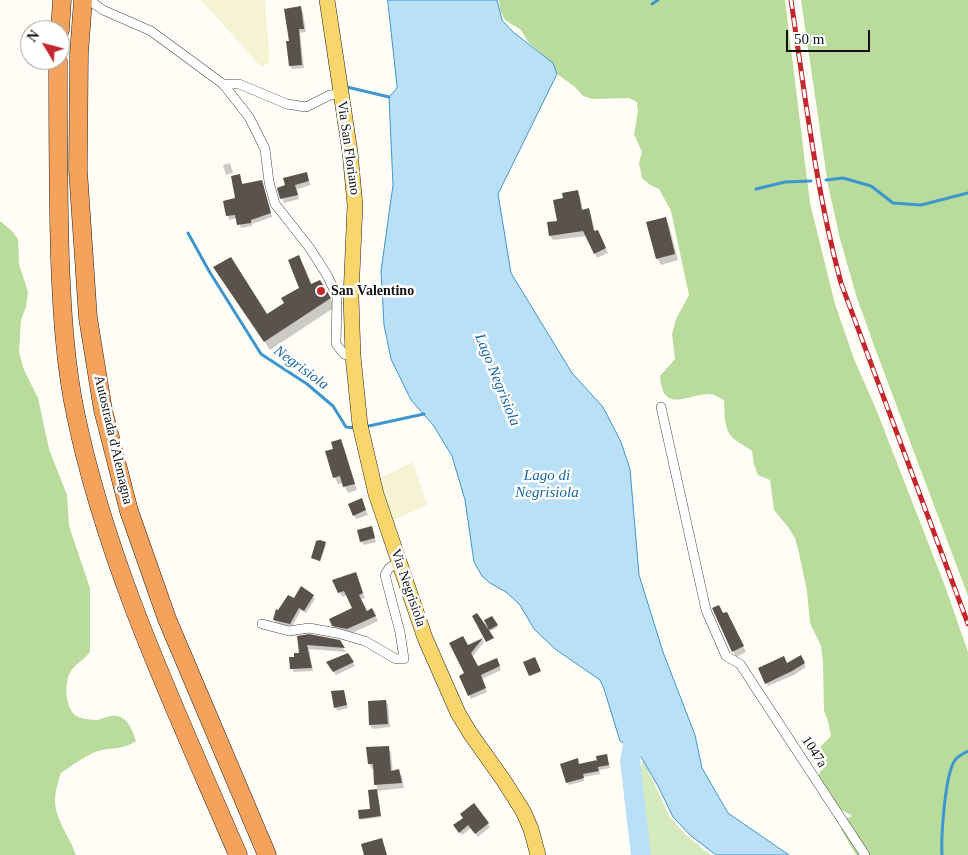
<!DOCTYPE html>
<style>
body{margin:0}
#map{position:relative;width:968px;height:855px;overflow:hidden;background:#fffdf5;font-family:"Times New Roman",serif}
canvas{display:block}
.north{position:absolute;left:20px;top:20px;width:50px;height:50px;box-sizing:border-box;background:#fff;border:1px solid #a0a0a0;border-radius:50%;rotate:307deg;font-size:14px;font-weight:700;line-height:20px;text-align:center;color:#111}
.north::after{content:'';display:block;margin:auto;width:18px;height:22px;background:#c4262e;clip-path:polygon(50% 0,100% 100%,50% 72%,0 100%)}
.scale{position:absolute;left:786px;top:30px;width:84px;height:22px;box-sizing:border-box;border:2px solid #111;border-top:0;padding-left:6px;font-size:15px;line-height:18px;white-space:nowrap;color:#111;-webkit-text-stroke:4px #fff;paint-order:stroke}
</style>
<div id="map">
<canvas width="968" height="855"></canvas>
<div class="north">N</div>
<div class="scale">50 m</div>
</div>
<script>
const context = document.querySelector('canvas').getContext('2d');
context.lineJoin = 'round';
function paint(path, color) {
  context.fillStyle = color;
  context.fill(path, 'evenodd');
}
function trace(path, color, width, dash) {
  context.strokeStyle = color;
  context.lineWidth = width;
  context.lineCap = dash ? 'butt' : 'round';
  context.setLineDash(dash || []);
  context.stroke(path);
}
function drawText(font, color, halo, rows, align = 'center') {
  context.font = font + ' "Times New Roman",serif';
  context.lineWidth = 5;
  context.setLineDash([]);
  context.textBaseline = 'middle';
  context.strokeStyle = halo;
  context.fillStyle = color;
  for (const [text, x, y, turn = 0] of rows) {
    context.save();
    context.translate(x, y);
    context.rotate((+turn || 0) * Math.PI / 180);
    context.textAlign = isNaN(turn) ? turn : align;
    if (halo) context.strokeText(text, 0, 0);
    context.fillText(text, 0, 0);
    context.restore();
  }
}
const farmland = new Path2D(`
 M201 0H265L270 62 261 67Z
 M413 462 427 505 389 522 377 480Z`);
const green = new Path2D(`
 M643 760 670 817 689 838 711 855H646L637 779Z`);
const forest = new Path2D(`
 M499 0H785L810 203 835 304 854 359 876 409 945 586 968 652V855H856L841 829 846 819 852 816 832 804 816 783 820 772 819 754 821 746 831 736 828 721 824 711 823 662 821 646 810 623 807 591 799 553 795 538 788 527 774 510 770 480 758 475 754 465 752 451C747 447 737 442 733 438 723 428 725 413 724 400 719 398 714 394 709 394 685 395 663 414 660 376L675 359 672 334 676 319 689 295 671 211 659 189 650 185 642 178 639 163 642 152 634 134 638 111 637 102 629 98 593 99 583 96 575 87 557 74 553 63 529 43 521 30 505 20 500 10Z
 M801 0H968V596L876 351 857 298 840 239 828 185Z
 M0 221 13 232 18 239 19 264 28 292 26 307 21 320 19 352 24 370 38 398 49 449 67 495 69 526 90 588V652C85 659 75 664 71 671 63 683 65 715 81 718 86 719 92 720 97 720 103 719 110 715 116 716 128 717 133 731 136 741 124 750 112 747 98 751 84 756 73 765 61 773 58 782 55 791 55 800 55 820 70 837 76 855H0Z`);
const water = new Path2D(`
 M388 0H497L502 20 513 32 553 63 557 74 498 194 511 273 572 373 603 407 621 442 630 469 639 575 663 652 695 735 702 768 728 813 789 855H716L690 835 673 817 658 786 637 750 620 741 604 689 600 680 555 649 534 629 520 605 506 592 490 583 482 576 474 562 465 500 452 456 433 425 411 400 391 359 384 325 381 271 393 185 389 97 397 88Z`);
const shadow = new Path2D(`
 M301 8 303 12 306 32 300 33 304 68 292 69 290 66V42Z
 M230 163 233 173 226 175 223 165Z
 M306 173 311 185 297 189 299 199 284 203 279 189Z
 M240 175 243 185 262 181 272 217 252 224V226L241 228 237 218 229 220 225 202 236 199Z
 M578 192 580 196 583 211 588 210 591 215 595 232 600 236 608 253 597 258 587 236 553 240 550 235 559 222 565 199Z
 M666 219 669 225 678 260 661 265 657 258Z
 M303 265 312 285 320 281 335 307 270 350 220 275 267 315 285 304 301 288Z
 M341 441 344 447 357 490 348 493 343 483 338 484 335 478 327 452 334 450Z
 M363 504 368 515 356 519 354 515Z
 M373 531 376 542 364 545 361 541Z
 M320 542 326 545 320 562 312 558Z
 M358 578 365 598 360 600 366 612 375 614 378 621 350 634 336 630 333 625 354 609 347 595 342 597 334 581Z
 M313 596 315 599 306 613 301 610 292 627 276 623 274 620 295 600Z
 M723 615 730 619 746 652 736 657 733 651Z
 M492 617 498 627 491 631 485 621Z
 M298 637 339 642 346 652 309 649 313 671 294 672 291 668 301 654Z
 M482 639 484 642 472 657 478 668 496 659 501 670 482 679 487 692 471 699 460 676 466 674 467 647Z
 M348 655 355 666 336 675 328 663Z
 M800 657 806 667 794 675 768 686 759 668 787 664Z
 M535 659 541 672 531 676 525 663Z
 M343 691 348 708 337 711 336 707Z
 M386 701 388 705 390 727 373 729 370 725Z
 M388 747 391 753 393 772 399 771 402 776 404 788 377 791 381 817 361 820 360 818 372 810 369 791 378 790 376 785 374 769H372L369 764Z
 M607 755 610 768 599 770 600 774 583 777 584 781 569 785 567 782 579 763 580 765 596 762Z
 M473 805 490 827 478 837 471 828 462 835 457 829Z`);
const stream = new Path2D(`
 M652 4 658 0
 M347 87 389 97
 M826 180 843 178 871 186 893 203 921 205 968 193
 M756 189 785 182 811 181
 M188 233 209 271 261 354 307 384 333 406 346 427 355 428
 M364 427 424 414
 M942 855C941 836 945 774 955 760 958 756 964 753 968 751`);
const river = new Path2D(`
 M641 855 630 761 633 745 655 735`);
const building = new Path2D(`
 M301 6 304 29H299L302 65 289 66 286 41H289L284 9Z
 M307 172 309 181 295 185 298 195 280 199 277 188 285 185 283 178Z
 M240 174 242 184 262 180 271 213 251 220V223L237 225 235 215 226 216 223 201 235 198 231 176Z
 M578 190 582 210 589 208 594 231 598 230 606 248 594 254 583 231 549 236 547 222 557 221 553 200 563 198 562 193Z
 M666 217 675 254 656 259 646 222Z
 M299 255 311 284 320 280 331 298 264 342 213 267 231 257 267 314 284 303 281 298 299 288 288 260Z
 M341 439 355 484 343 487 340 476 333 478 325 451 333 449 331 442Z
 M362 498 366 510 353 516 348 504Z
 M372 526 375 538 360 542 357 530Z
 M320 540 326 542 320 561 311 558 316 541Z
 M356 572 363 593 359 595 367 611 372 608 376 616 347 629 332 626 329 619 352 608 344 591 338 593 332 580Z
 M301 586 314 595 304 611 299 608 290 624 273 620 276 609 278 610 288 595 294 598Z
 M719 605 723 613 727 612 744 646 732 652 712 608Z
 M477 613 489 630 484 620 492 616 498 625 489 630 494 638 486 642 472 616Z
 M309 634 340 640 345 648 307 645 312 668 290 669 289 657H294V653H299L297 636Z
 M463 636 468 645 483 638 471 653 478 666 497 658 500 666 481 675 486 688 468 696 459 676 464 673 449 643Z
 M348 653 354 662 333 672 326 662Z
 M801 655 805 663 792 671 765 684 758 668 784 656 787 663Z
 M535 657 541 671 529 676 523 662Z
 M344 690 347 705 334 708 331 691Z
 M386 700 388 724 369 725 368 701Z
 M389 746 391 771 399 769 402 783 374 785 373 764H368L366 747Z
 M607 754 609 765 598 767 599 771 583 774 584 778 566 783 560 764 578 758 579 764 597 760V763L596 756Z
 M377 789 381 816 359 819 358 810 370 809 368 790Z
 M474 803 489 823 475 834 468 825 459 833 453 825 463 818 460 814Z
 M382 838 387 855H364L361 844Z`);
const street = new Path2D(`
 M89 0 103 10 151 31 223 84 249 117 265 149 269 182 275 204 309 247 327 275 337 296 336 344 344 354 353 356
 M223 84H239L287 104 306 107 330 95 340 94
 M661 407 706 610 726 656 740 664 865 855
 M262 624 289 631 309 628 337 633 365 641 396 659H404L400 632 385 575 389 568 399 562`);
const primary = new Path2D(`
 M327 0 350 152 355 205 351 297 353 356 360 425 376 494 425 638 458 713 470 733 504 781 523 811 531 829 538 855`);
const highway = new Path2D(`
 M83 0 79 54 78 170 88 318 103 410 129 511 167 619 267 855
 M60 30 62 0
 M58 60C58 127 58 193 60 259 62 311 65 365 76 416 108 569 177 712 238 855`);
const rail = new Path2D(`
 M791 0C805 95 816 191 841 283L968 624`);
const markers = [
 [321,291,5,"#c4262e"]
];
const streetNames = [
 ["Via San Floriano",348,148,82],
 ["Autostrada d'Alemagna",113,440,77],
 ["Via Negrisiola",408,588,71],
 ["1047a",814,752,57]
];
const poiNames = [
 ["San Valentino",331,291]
];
const waterNames = [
 ["Negrisiola",301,368,36],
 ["Lago Negrisiola",497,380,68],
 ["Lago di",547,476],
 ["Negrisiola",547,493]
];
paint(farmland, '#f6f3d4');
paint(green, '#d5ebbd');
paint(forest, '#b9dc9c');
paint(water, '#b9e0f7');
trace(water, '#3f96cf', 1);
paint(shadow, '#0003');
trace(stream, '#3f96cf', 3);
trace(river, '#b9e0f7', 20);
paint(building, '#5a524d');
trace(street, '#444', 10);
trace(primary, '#222', 16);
trace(highway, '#222', 19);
trace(street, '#fff', 9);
trace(primary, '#f9d66b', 15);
trace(highway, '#f5a25d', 18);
trace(rail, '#c4262e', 5);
trace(rail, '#fff', 3, [9]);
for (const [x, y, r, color] of markers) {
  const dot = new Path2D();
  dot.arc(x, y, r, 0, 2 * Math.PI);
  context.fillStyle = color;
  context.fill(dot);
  trace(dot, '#fff', 2);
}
drawText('14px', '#111', '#fff', streetNames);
drawText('bold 14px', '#111', '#fff', poiNames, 'left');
drawText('italic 15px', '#1768a6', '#fff', waterNames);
</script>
